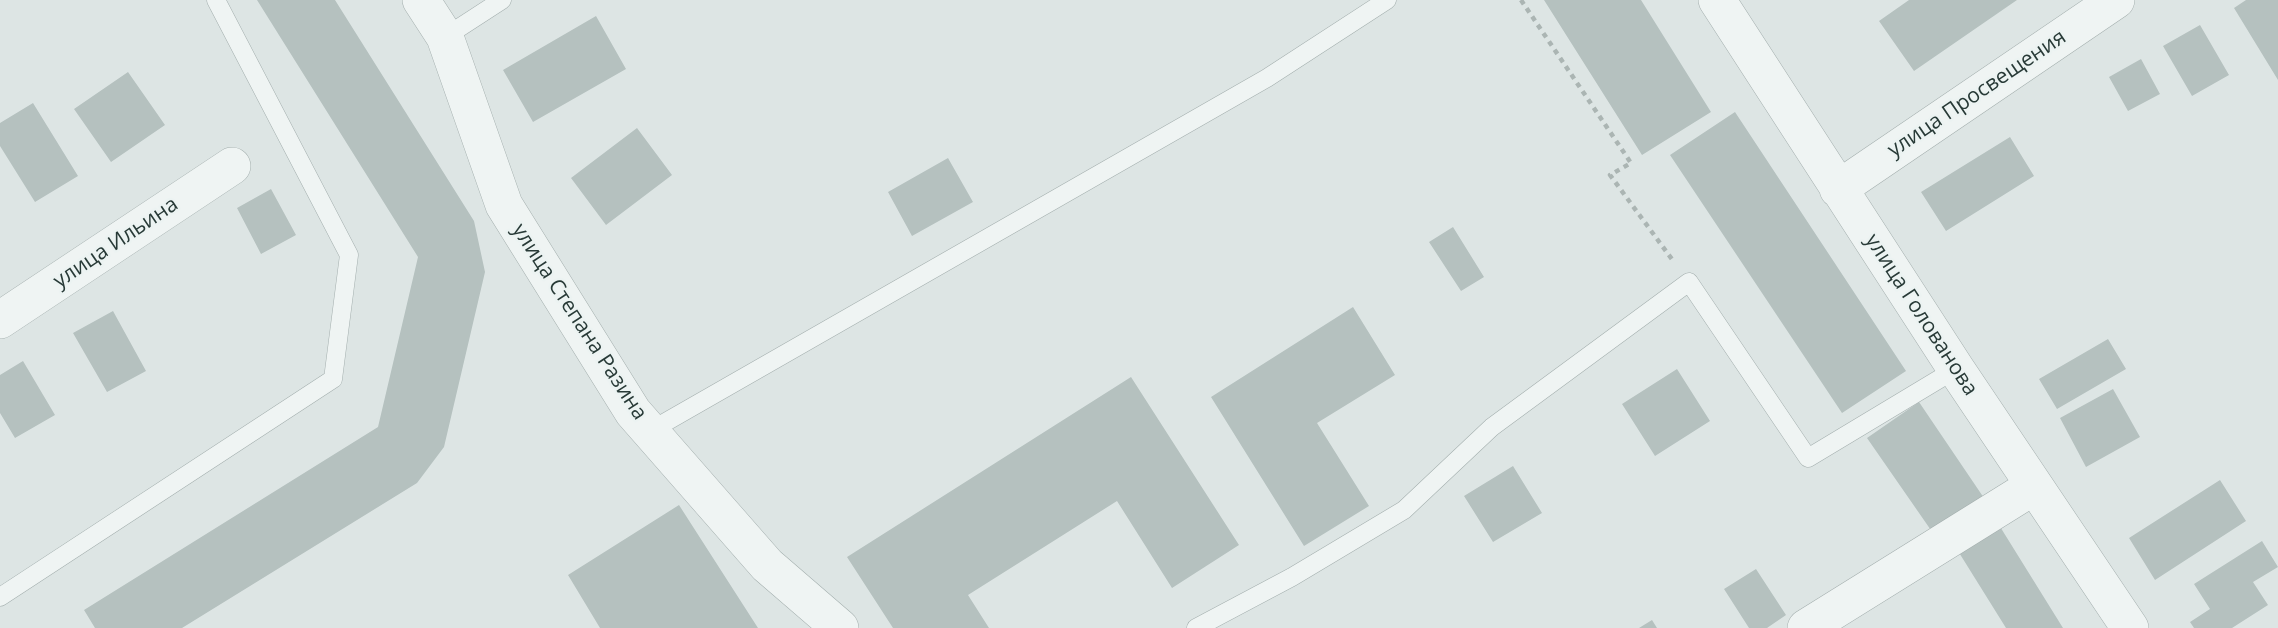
<!DOCTYPE html>
<meta charset="utf-8">
<style>
body{margin:0}
canvas{display:block;background:#dde5e4}
</style>
<canvas width="2278" height="628"></canvas>
<script>
const context = document.querySelector('canvas').getContext('2d');
context.lineJoin = 'round';
function paint(path, color) {
  context.fillStyle = color;
  context.fill(path, 'evenodd');
}
function trace(path, color, width, dash) {
  context.strokeStyle = color;
  context.lineWidth = width;
  context.lineCap = dash ? 'butt' : 'round';
  context.setLineDash(dash || []);
  context.stroke(path);
}
function drawText(font, color, halo, rows, align = 'center') {
  context.font = font + ' "Open Sans",sans-serif';
  context.lineWidth = 5;
  context.setLineDash([]);
  context.textBaseline = 'middle';
  context.strokeStyle = halo;
  context.fillStyle = color;
  for (const [text, x, y, turn = 0] of rows) {
    context.save();
    context.translate(x, y);
    context.rotate((+turn || 0) * Math.PI / 180);
    context.textAlign = isNaN(turn) ? turn : align;
    if (halo) context.strokeText(text, 0, 0);
    context.fillText(text, 0, 0);
    context.restore();
  }
}
const building = new Path2D(`
 M257 0H335L474 221 485 272 444 447 417 483 182 628H95L84 610 378 427 418 257Z
 M1544 0H1641L1711 112 1642 155Z
 M1909 0H2017L1914 71 1879 21Z
 M2246 0H2278V80L2234 8Z
 M596 16 626 69 533 122 503 70Z
 M2200 25 2229 75 2192 96 2163 46Z
 M2141 59 2160 94 2128 111 2109 77Z
 M128 72 165 125 111 162 74 109Z
 M33 103 78 176 35 202 0 146V123Z
 M1735 112 1906 371 1842 413 1670 155Z
 M637 128 672 175 606 225 571 178Z
 M2010 137 2034 176 1946 231 1921 192Z
 M948 158 973 202 912 236 888 192Z
 M271 189 296 235 261 254 237 208Z
 M1453 227 1484 277 1461 291 1429 242Z
 M1353 307 1395 375 1317 423 1369 506 1304 546 1211 397Z
 M113 311 146 371 107 392 73 333Z
 M2108 339 2126 369 2057 409 2039 379Z
 M23 361 55 415 15 438 0 413V375Z
 M1677 369 1710 421 1655 456 1622 404Z
 M1131 377 1239 545 1172 588 1117 501 968 595 989 628H893L847 557Z
 M2113 389 2140 437 2086 467 2060 418Z
 M1919 402 1986 501 1935 536 1867 438Z
 M1513 466 1542 513 1493 542 1464 496Z
 M2220 480 2246 521 2155 580 2129 538Z
 M679 505 758 628H600L568 575Z
 M1999 525 2063 628H2006L1958 551Z
 M2262 541 2278 567 2253 582 2268 605 2232 628H2194L2190 622 2210 609 2194 584Z
 M1756 569 1786 615 1767 628H1749L1724 589Z
 M1652 620 1657 628H1639Z`);
const path = new Path2D(`
 M1521 0 1631 163 1610 175 1674 262`);
const service = new Path2D(`
 M445 37 502 0
 M650 431 1267 78 1387 0
 M0 597 333 379 349 255 216 0
 M1196 628 1292 577 1404 510 1492 427 1689 282 1808 458 1956 369`);
const minor = new Path2D(`
 M421 0 445 37 504 205 633 412 767 565 840 628
 M1717 0 1956 369 2130 628
 M1838 189 2116 0
 M0 320 232 166
 M1806 628 2034 486`);
const streetNames = [
 ["улица Просвещения",1977,94,-34],
 ["улица Ильина",116,243,-34],
 ["улица Голованова",1921,315,57],
 ["улица Степана Разина",579,322,57]
];
paint(building, '#b5c1bf');
trace(service, '#a3aead', 19);
trace(minor, '#a3aead', 38);
trace(path, '#abb5b3', 4.5, [5, 5]);
trace(service, '#eff4f3', 18);
trace(minor, '#eff4f3', 37);
drawText('21px', '#283a37', '#ecf3f2', streetNames);
</script>
